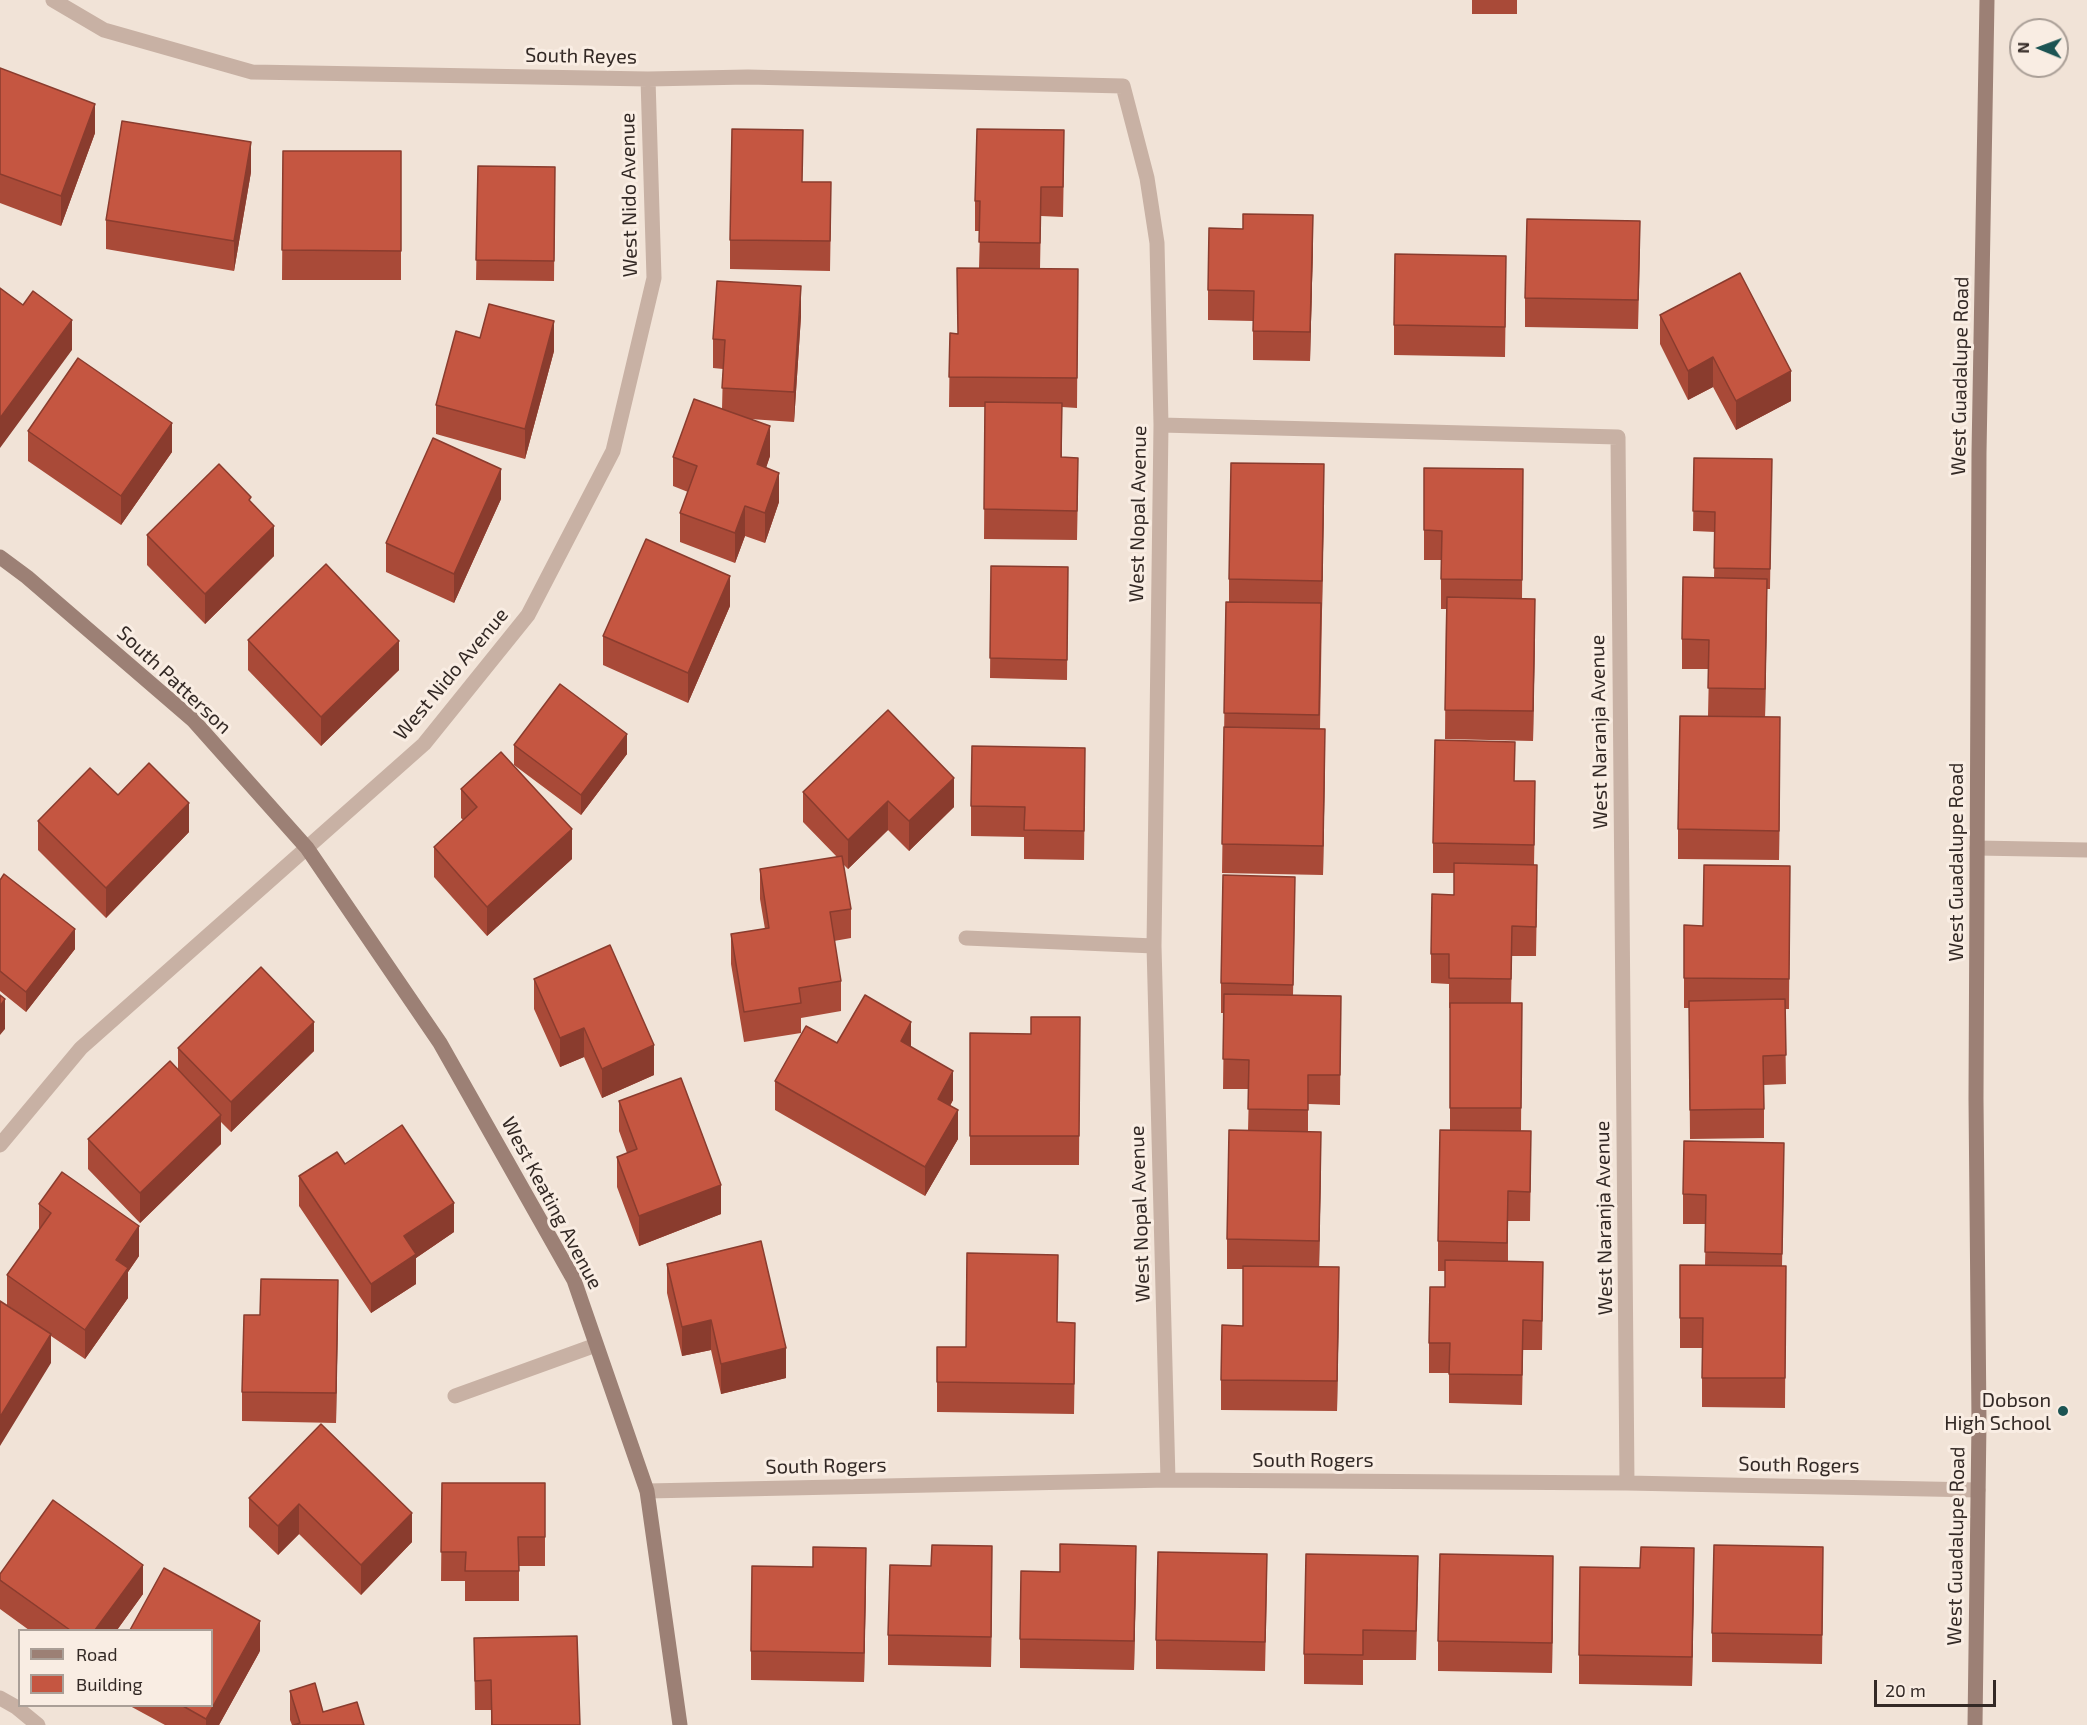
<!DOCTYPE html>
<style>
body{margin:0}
#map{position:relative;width:2087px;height:1725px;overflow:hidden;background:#f1e3d7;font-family:"Exo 2",sans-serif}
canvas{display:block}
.legend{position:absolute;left:18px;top:1629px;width:195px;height:78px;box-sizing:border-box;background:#f9ede3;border:2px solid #aa9f97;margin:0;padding:8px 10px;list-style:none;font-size:18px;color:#332925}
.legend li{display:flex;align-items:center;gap:12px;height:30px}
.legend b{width:30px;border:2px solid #aa9f97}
.north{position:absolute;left:2009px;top:18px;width:60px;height:60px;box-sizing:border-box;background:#f9ede3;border:2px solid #aa9f97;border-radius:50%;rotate:271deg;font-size:16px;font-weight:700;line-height:24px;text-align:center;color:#332925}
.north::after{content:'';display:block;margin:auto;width:21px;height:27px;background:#1c5453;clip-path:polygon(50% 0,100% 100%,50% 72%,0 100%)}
.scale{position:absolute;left:1874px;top:1680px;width:122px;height:27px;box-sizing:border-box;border:3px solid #332925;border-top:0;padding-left:8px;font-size:18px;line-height:21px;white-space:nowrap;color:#332925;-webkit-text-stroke:4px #f9ede3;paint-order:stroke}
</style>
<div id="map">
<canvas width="2087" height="1725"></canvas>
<ul class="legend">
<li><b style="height:8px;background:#9c8075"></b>Road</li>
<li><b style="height:16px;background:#c55641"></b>Building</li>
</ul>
<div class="north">N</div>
<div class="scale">20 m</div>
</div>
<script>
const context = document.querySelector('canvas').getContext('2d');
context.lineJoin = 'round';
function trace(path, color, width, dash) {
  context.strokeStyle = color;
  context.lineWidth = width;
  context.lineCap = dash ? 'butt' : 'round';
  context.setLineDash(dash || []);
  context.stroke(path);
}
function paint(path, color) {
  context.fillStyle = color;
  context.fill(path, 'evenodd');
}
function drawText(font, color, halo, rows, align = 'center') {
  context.font = font + ' "Exo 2",sans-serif';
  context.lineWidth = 6;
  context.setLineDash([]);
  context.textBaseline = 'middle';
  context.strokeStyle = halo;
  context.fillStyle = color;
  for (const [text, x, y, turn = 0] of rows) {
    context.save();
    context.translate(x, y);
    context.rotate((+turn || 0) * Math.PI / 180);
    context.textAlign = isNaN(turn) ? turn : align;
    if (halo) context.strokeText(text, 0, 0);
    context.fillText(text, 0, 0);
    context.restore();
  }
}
const street = new Path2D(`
 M53 0 104 30 252 72 648 79 748 77 1123 86 1147 178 1157 243 1161 425 1154 946 1168 1480
 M1161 425 1618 437 1627 1483
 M1977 848 2087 850
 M966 938 1154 946
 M0 1145 81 1048 424 744 528 615 613 451 654 278 648 79
 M455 1396 596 1345
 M647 1491 1168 1480 1627 1483 1978 1490
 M0 1698 16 1707 38 1725`);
const secondary = new Path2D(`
 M0 557 27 577 193 720 307 848 440 1043 574 1280 647 1491 680 1725
 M1975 1725 1979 1422 1976 1098 1979 453 1987 0`);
const wall = new Path2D(`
 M1472 0H1517V14H1472Z
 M0 68 95 133 61 226 0 203Z
 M283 151H401V280H282Z
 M1064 160 1063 217 1041 216 1040 269H1078L1077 408 1062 407V457L1078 487 1077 540 984 539 985 407H949L950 333 958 334 979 268 980 231H975V201Z
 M478 166 555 167 554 281 476 280Z
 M251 172 234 271 106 249V220Z
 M831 212 830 271 730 269V240Z
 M1243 229 1313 244 1310 361 1253 360V321L1208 320V290Z
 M1640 250 1638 329 1525 327V298Z
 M1506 286 1505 357 1394 355V325Z
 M1660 315 1791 401 1736 430 1713 387 1688 400 1660 344Z
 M801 316 794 422 750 419 770 456 766 468 779 502 765 543 745 536 735 563 680 542V513L688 492 673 486V457L722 409 723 369 713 368V339Z
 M480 338 554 351 525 459 436 434V405Z
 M28 431 172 452 121 525 28 461Z
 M1694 458 1772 459 1770 589H1767L1765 717 1780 747 1779 860 1678 859V829L1708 716 1709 669H1682V639L1714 578 1715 532 1693 531Z
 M1424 468 1523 469 1522 599 1535 629 1533 741 1445 739 1446 609H1441V560H1424Z
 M1324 494 1320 729 1325 758 1323 875 1222 873 1226 602H1229V579Z
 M501 499 454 603 386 572V543Z
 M251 502 274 556 205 624 147 565V535Z
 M991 566 1068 567 1067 680 990 678Z
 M730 606 688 703 603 665V636Z
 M248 640 399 670 321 746 248 670Z
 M514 745 627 754 581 815 514 765Z
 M1085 777 1084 860 1024 859V837L971 836V806Z
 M1515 781 1535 810 1534 865 1537 894 1536 956H1512L1511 1003H1522L1521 1131 1531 1161 1530 1221H1508V1261L1543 1291 1542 1350H1523L1522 1405 1449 1403V1373H1429V1343L1445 1287V1271H1438V1241L1450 1130V1008H1449V984L1431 983V954L1454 895V873H1433V843Z
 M461 789 572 859 487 936 434 877V847L463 820 461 818Z
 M803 792 954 807 909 851 888 830 848 869 843 864 851 909V938L834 941 841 981V1011L801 1018V1033L744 1042 731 964V934L765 929 760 899V869L837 857 803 822Z
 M118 795 189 832 106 918 38 850V821Z
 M1790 866 1789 1009H1785L1786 1084 1764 1085V1138L1690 1139 1689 1008H1684V925L1703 926Z
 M0 880 75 949 26 1012 0 991Z
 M1295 906 1293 995 1341 996 1340 1105 1308 1104V1132L1321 1162 1319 1267 1339 1296 1337 1411 1221 1410V1380L1243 1326V1269H1227V1239L1248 1131 1249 1089H1223L1224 1013H1221V983Z
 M534 979 654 1075 602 1098 584 1057 560 1067 534 1009Z
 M1080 1017 1079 1165H970V1033L1031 1034Z
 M837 1043 911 1047 953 1100 950 1106 958 1139 925 1196 775 1110V1081Z
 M178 1048 314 1051 231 1132 221 1122V1144L140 1223 88 1169V1139L178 1069Z
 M619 1101 721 1214 639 1246 617 1187V1157L627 1153 619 1131Z
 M345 1164 454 1232 416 1258V1284L371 1313 299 1206V1176Z
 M1784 1172 1782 1266H1786L1785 1408 1702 1407V1348H1680V1265H1705L1706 1224H1683V1194Z
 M39 1204 139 1256 128 1272V1298L85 1359 51 1336V1363L23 1316 7 1305V1275L39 1230Z
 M667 1264 786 1378 721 1394 711 1350 682 1356 667 1293Z
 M338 1309 336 1423 242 1421V1392L260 1315Z
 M1057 1322 1075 1352 1074 1414 937 1412V1347H966Z
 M442 1483H545V1566H519V1601H465V1581H441Z
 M249 1498 412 1513V1542L361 1595 299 1534 278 1555 249 1527Z
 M813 1567 866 1578 864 1682 751 1680V1651Z
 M1060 1572 1136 1575 1134 1670 1020 1668V1639Z
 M0 1574 143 1594 117 1630H29L0 1609Z
 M992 1576 991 1667 888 1665V1635Z
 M1694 1577 1692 1686 1579 1684V1655Z
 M1823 1577 1822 1664 1712 1662V1633Z
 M1267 1583 1265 1671 1156 1669V1640Z
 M1553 1585 1552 1673 1438 1671V1641Z
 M1418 1586 1416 1660H1363V1685L1304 1684V1654Z
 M474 1638 580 1725H491V1710H475Z
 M260 1651 219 1725H165L130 1706H212Z
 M290 1691 323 1712 364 1725H292L290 1720Z`);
const shadedWall = new Path2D(`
 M95 104V133L61 226V196Z
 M251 142V172L234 271V241Z
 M1313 215V244L1310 361V332Z
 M801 286V316L794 422V392Z
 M72 320V350L0 448V418Z
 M554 321V351L525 459V429Z
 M1713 357V387L1688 400V371Z
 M1791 371V401L1736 430V401Z
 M172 423V452L121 525V496Z
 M770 426V456L757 494V464Z
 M1324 464V494L1322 610V581Z
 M501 469V499L454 603V574Z
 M779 473V502L765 543V513Z
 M745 506V536L735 563V533Z
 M274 526V556L205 624V594Z
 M730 576V606L688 703V673Z
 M1767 579V608L1765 719V689Z
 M1535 599V629L1533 741V711Z
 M399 641V670L321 746V717Z
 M1780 717V747L1779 860V831Z
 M1325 729V758L1323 875V846Z
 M627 734V754L581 815V795Z
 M954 778V807L909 851V821Z
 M888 801V830L848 869V840Z
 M189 803V832L106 918V888Z
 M572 829V859L487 936V907Z
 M75 929V949L26 1012V992Z
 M5 999V1029L0 1035V1006Z
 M314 1022V1051L231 1132V1102Z
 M911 1022V1052L901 1041Z
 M584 1028V1057L560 1067V1038Z
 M654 1045V1075L602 1098V1069Z
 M953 1071V1100L938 1128V1099Z
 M958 1110V1139L925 1196V1167Z
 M221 1115V1144L140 1223V1193Z
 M1321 1132V1162L1319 1271V1241Z
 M721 1185V1214L639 1246V1216Z
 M454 1203V1232L416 1258V1284L371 1313V1284L404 1236Z
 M139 1226V1256L128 1272V1298L85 1359V1330L116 1260Z
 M1339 1267V1296L1337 1411V1381Z
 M338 1280V1309L336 1423V1393Z
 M711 1320V1350L682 1356V1327Z
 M51 1334V1363L0 1446V1417Z
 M786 1348V1378L721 1394V1364Z
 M299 1504V1534L278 1555V1526Z
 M412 1513V1542L361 1595V1565Z
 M992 1546V1576L991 1667V1637Z
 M1136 1546V1575L1134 1670V1641Z
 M866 1548V1578L864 1682V1653Z
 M1694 1548V1577L1692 1686V1657Z
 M1553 1556V1585L1552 1673V1643Z
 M143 1565V1594L117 1630H95Z
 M260 1621V1651L219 1725H206V1719Z`);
const building = new Path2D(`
 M0 68 95 104 61 196 0 174Z
 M122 121 251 142 234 241 106 220Z
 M732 129 803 130 802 182H831L830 241 730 240Z
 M977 129 1064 130 1063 187H1041L1040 243 979 242 980 201H975Z
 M283 151H401V251L282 250Z
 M478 166 555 167 554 261 476 260Z
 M1243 214 1313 215 1310 332 1253 331 1254 291 1208 290 1209 228 1243 229Z
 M1527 219 1640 221 1638 300 1525 298Z
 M1395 254 1506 256 1505 327 1394 325Z
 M957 268 1078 269 1077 378 949 377 950 333 958 334Z
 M1740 273 1791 371 1736 401 1713 357 1688 371 1660 315Z
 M717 281 801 286 794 392 722 388 725 340 713 339Z
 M0 288 23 305 33 291 72 320 0 418Z
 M489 304 554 321 525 429 436 405 456 331 480 338Z
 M78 358 172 423 121 496 28 431Z
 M694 399 770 426 757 464 779 473 765 513 745 506 735 533 680 513 697 466 673 457Z
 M985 402 1062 403 1061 457 1078 458 1077 511 984 509Z
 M433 438 501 469 454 574 386 543Z
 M1694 458 1772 459 1770 569 1714 568 1715 512 1693 511Z
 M1231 463 1324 464 1322 581 1229 579Z
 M219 464 251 497 249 500 274 526 205 594 147 535Z
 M1424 468 1523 469 1522 580 1441 579 1442 531 1424 530Z
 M646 539 730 576 688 673 603 636Z
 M326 564 399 641 321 717 248 640Z
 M991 566 1068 567 1067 660 990 658Z
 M1683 577 1767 579 1765 689 1708 688 1709 640 1682 639Z
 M1447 597 1535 599 1533 711 1445 710Z
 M1226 602 1321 603 1319 715 1224 713Z
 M560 684 627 734 581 795 514 745Z
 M888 710 954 778 909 821 888 801 848 840 803 792Z
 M1680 716 1780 717 1779 831 1678 829Z
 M1224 727 1325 729 1323 846 1222 844Z
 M1435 740 1515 742 1514 781H1535L1534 845 1433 843Z
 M972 746 1085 748 1084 831 1024 830 1025 807 971 806Z
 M501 752 572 829 487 907 434 847 477 807 461 789Z
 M149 763 189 803 106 888 38 821 90 768 118 795Z
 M842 856 851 909 830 912 841 981 799 988 801 1003 744 1012 731 934 769 928 760 869Z
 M1454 863 1537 865 1536 927 1512 926 1511 979 1449 978V954H1431L1432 894 1454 895Z
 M1704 865 1790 866 1789 979 1684 978V925L1703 926Z
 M4 874 75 929 26 992 0 971V880Z
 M1223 875 1295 877 1293 985 1221 983Z
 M610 945 654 1045 602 1069 584 1028 560 1038 534 979Z
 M261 967 314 1022 231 1102 178 1048Z
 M1224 994 1341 996 1340 1075H1308V1110L1248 1109 1249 1060 1223 1059Z
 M0 995 5 999 0 1006Z
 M865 995 911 1022 901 1041 953 1071 938 1099 958 1110 925 1167 775 1081 806 1026 837 1043Z
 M1785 999 1786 1055 1763 1056 1764 1109 1690 1110 1689 1001Z
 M1450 1003H1522L1521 1108H1450Z
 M1031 1017H1080L1079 1136H970V1033L1031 1034Z
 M170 1061 221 1115 140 1193 88 1139Z
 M681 1078 721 1185 639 1216 617 1157 637 1149 619 1101Z
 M402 1125 454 1203 404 1236 416 1254 371 1284 299 1176 337 1152 345 1164Z
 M1229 1130 1321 1132 1319 1241 1227 1239Z
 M1440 1130 1531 1131 1530 1192 1508 1191 1507 1243 1438 1241Z
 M1684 1141 1784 1143 1782 1254 1705 1252 1706 1195 1683 1194Z
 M62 1172 139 1226 116 1260 128 1268 85 1330 7 1275 51 1213 39 1204Z
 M761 1241 786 1348 721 1364 711 1320 682 1327 667 1264Z
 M967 1253 1058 1255 1057 1322 1075 1323 1074 1384 937 1382V1347H966Z
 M1445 1260 1543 1262 1542 1321 1523 1320 1522 1375 1449 1374 1450 1343H1429L1430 1287H1445Z
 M1680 1265 1786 1266 1785 1378H1702L1703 1318H1680Z
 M1243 1266 1339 1267 1337 1381 1221 1380 1222 1325 1243 1326Z
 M261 1279 338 1280 336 1393 242 1392 244 1315H260Z
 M0 1301 51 1334 0 1417Z
 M321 1424 412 1513 361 1565 299 1504 278 1526 249 1498Z
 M442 1483H545V1537H518L519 1571H465L466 1552H441Z
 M53 1500 143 1565 95 1630H70L0 1580V1574Z
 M1060 1544 1136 1546 1134 1641 1020 1639 1021 1571 1060 1572Z
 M932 1545 992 1546 991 1637 888 1635 890 1565 931 1566Z
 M1714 1545 1823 1547 1822 1635 1712 1633Z
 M813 1547 866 1548 864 1653 751 1651 752 1566 813 1567Z
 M1641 1547 1694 1548 1692 1657 1579 1655 1580 1567 1640 1568Z
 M1158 1552 1267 1554 1265 1642 1156 1640Z
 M1306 1554 1418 1556 1416 1631 1363 1630V1655L1304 1654Z
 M1440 1554 1553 1556 1552 1643 1438 1641Z
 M164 1568 260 1621 206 1719 183 1706H212V1630H130Z
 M577 1636 580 1725H492L491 1680 475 1681 474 1638Z
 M315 1683 323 1712 357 1702 364 1725H294L300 1723 290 1691Z`);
const markers = [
 [2063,1411,6,"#1c5453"]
];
const streetNames = [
 ["South Reyes",581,56,1],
 ["West Nido Avenue",629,195,-91],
 ["West Guadalupe Road",1960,376,-89],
 ["West Nopal Avenue",1138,514,-89],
 ["West Nido Avenue",451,674,-50],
 ["South Patterson",174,680,43],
 ["West Naranja Avenue",1599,732,-91],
 ["West Guadalupe Road",1956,862,-90],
 ["West Keating Avenue",552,1203,62],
 ["West Nopal Avenue",1140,1214,-92],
 ["West Naranja Avenue",1604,1218,-91],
 ["South Rogers",1313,1460],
 ["South Rogers",1799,1465,1],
 ["South Rogers",826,1466,-1],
 ["West Guadalupe Road",1956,1546,-89]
];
const poiNames = [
 ["Dobson",2051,1400],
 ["High School",2051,1423]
];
trace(street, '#c8b1a4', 15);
trace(secondary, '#9c8075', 15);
paint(wall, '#a94a38');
paint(shadedWall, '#8a3c2e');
paint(building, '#c55641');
trace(building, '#8a3c2e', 1.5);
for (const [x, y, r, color] of markers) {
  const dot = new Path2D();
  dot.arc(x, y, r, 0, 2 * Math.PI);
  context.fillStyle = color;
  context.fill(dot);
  trace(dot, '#f9ede3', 2);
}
drawText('20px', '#332925', '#f9ede3', streetNames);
drawText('20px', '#332925', '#f9ede3', poiNames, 'right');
</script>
